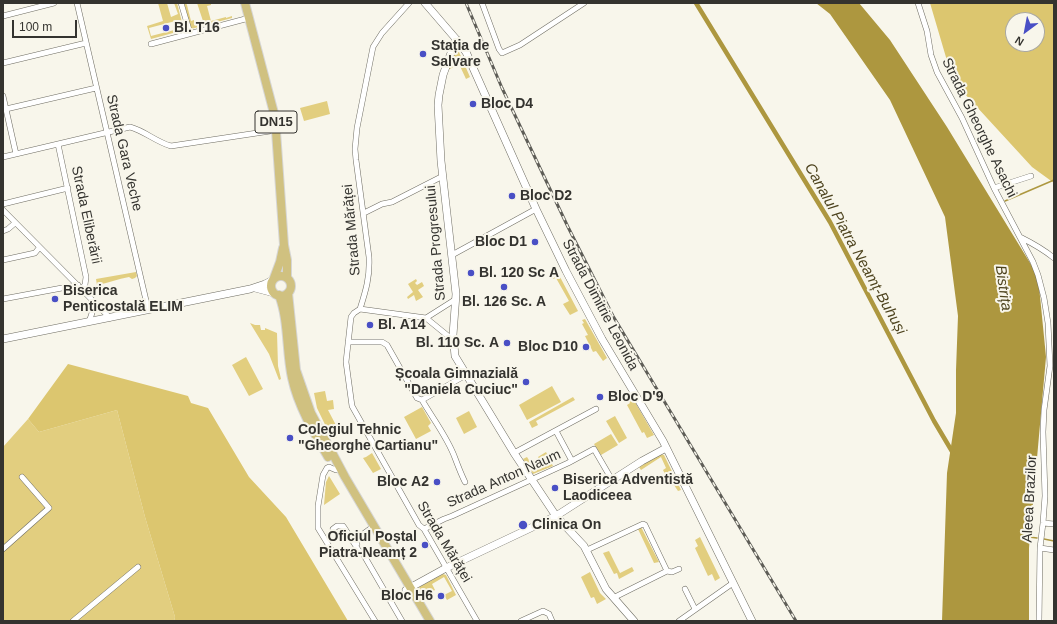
<!DOCTYPE html>
<meta charset="utf-8">
<style>
body{margin:0}
#map{position:relative;width:1057px;height:624px;overflow:hidden;background:#f8f6eb;font-family:Helvetica,sans-serif}
canvas{display:block}
.frame{position:absolute;inset:0;border:4px solid #34332f;pointer-events:none}
.north{position:absolute;left:1005px;top:12px;width:40px;height:40px;box-sizing:border-box;background:#f8f6eb;border:1px solid #aaa8a0;border-radius:50%;rotate:212deg;font-size:11px;font-weight:700;line-height:16px;text-align:center;color:#34332f}
.north::after{content:'';display:block;margin:auto;width:14px;height:18px;background:#494fc5;clip-path:polygon(50% 0,100% 100%,50% 72%,0 100%)}
.scale{position:absolute;left:12px;top:20px;width:65px;height:18px;box-sizing:border-box;border:2px solid #34332f;border-top:0;padding-left:5px;font-size:12px;line-height:14px;white-space:nowrap;color:#34332f;-webkit-text-stroke:3px #f8f6eb;paint-order:stroke}
</style>
<div id="map">
<canvas width="1057" height="624"></canvas>
<div class="frame"></div>
<div class="north">N</div>
<div class="scale">100 m</div>
</div>
<script>
const context = document.querySelector('canvas').getContext('2d');
context.lineJoin = 'round';
function paint(path, color) {
  context.fillStyle = color;
  context.fill(path, 'evenodd');
}
function trace(path, color, width, dash) {
  context.strokeStyle = color;
  context.lineWidth = width;
  context.lineCap = dash ? 'butt' : 'round';
  context.setLineDash(dash || []);
  context.stroke(path);
}
function drawText(font, color, halo, rows, align = 'center') {
  context.font = font + ' Helvetica,sans-serif';
  context.lineWidth = 4;
  context.setLineDash([]);
  context.textBaseline = 'middle';
  context.strokeStyle = halo;
  context.fillStyle = color;
  for (const [text, x, y, turn = 0] of rows) {
    context.save();
    context.translate(x, y);
    context.rotate((+turn || 0) * Math.PI / 180);
    context.textAlign = isNaN(turn) ? turn : align;
    if (halo) context.strokeText(text, 0, 0);
    context.fillText(text, 0, 0);
    context.restore();
  }
}
const green = new Path2D(`
 M158 3H167L171 17 178 14 174 3H177L184 30 151 39 147 26 163 21ZM179 20 182 28 151 36 149 28Z
 M184 3H186L187 5 191 21 194 20V25L203 21 197 3H211V5L207 6 211 21 226 17V18L232 16V18L191 29Z
 M455 50 459 52 470 77 466 79 459 64 448 70Z
 M327 101 330 114 304 121 300 108Z
 M136 272 137 276 135 278 132 279 129 277C118 279 108 283 97 285L96 279Z
 M559 275 578 311 570 315 563 304 569 301 556 278 552 279Z
 M416 279 417 281 415 283 417 285 422 282 424 286 418 290 423 297 416 301 414 295 408 299 407 297 413 292 408 284Z
 M585 319 607 358 603 361 596 351 593 352 585 336 588 335 582 324 584 323 582 320Z
 M250 323 255 325H260L261 330H265V328L277 333 278 366 281 379 279 380 269 354Z
 M246 357 263 389 249 396 232 365Z
 M552 386 561 402 527 420 519 405Z
 M325 391 327 401 333 400 334 409 328 410 338 429 334 430 337 437 332 439 317 408 314 393Z
 M631 395 654 435 647 438 644 432 642 433 627 405 630 403 627 397Z
 M573 397 575 400 536 421 538 425 532 428 529 422Z
 M422 407 431 423 428 426 431 431 416 439 404 417Z
 M117 410 145 517 175 617 174 621H3V447L28 419 39 432Z
 M469 411 477 427 464 434 456 418Z
 M615 416 627 438 619 443 606 421Z
 M611 434 618 445 601 455 594 444Z
 M546 452 553 466 533 474 523 459 527 457 532 465 539 461 538 457Z
 M372 453 381 469 373 473 363 458 366 457Z
 M660 454 664 455 681 490 678 491 674 485 671 486 663 470 666 468 661 457 641 470 639 467Z
 M329 476 340 494 324 505 326 482Z
 M641 527 659 562 654 563 638 529 620 537V536Z
 M700 537 720 578 715 581 712 574 708 576 695 548 698 546 695 540Z
 M609 551 620 573 632 567 634 571 619 579 617 573 614 574 603 553Z
 M590 572 600 593 606 599 597 604 594 597 591 598 581 577Z
 M443 574 446 575 456 595 447 600 444 595 452 591 444 577 432 584 435 590 424 596 419 587Z`);
const forest = new Path2D(`
 M930 3H1054V183L1032 167 953 81ZM1013 20H1037V44H1013Z
 M68 364 188 396 191 403 208 408 249 477 286 517 348 621H174L175 617 145 517 117 410 39 432 28 419Z`);
const water = new Path2D(`
 M816 3H859L890 40 947 127 1038 276 1046 357 1029 548V621H942L947 473 956 413V370L958 316 945 217 890 100 830 14Z`);
const stream = new Path2D(`
 M1005 201 1054 180
 M1029 537 1037 538
 M1044 539 1054 541`);
const canal = new Path2D(`
 M696 3 830 222 934 421 953 453`);
const street = new Path2D(`
 M77 3 148 309
 M181 3 190 33
 M409 3 382 33 373 47 357 128 355 149 356 160 369 257C370 277 366 290 360 309L354 313 351 317 346 362 352 406 419 525 424 529 477 621
 M482 3 499 49 502 53 520 45 584 3
 M918 3 927 31 931 55 937 72 962 118 994 188 1033 262 1038 275 1044 298 1048 323 1050 366 1044 410 1043 432 1045 496 1043 523 1040 548 1039 621
 M3 16 54 3
 M151 44 249 18
 M3 63 86 43
 M3 96 16 154
 M6 109 96 88
 M58 144 86 277 85 285 81 289
 M3 157 130 127C145 131 156 142 171 146L277 130
 M994 188 1031 176
 M3 204 68 188
 M3 210 110 318
 M364 213 382 204 392 202 443 176
 M3 231 8 229 15 223
 M1020 237C1032 243 1043 249 1054 258
 M452 255 536 209
 M3 260 35 253 39 248
 M3 299 78 285
 M360 309 426 318 453 340
 M426 318 456 299
 M89 322 92 313 91 299
 M348 342H382L387 345 417 398 422 400C433 419 448 438 455 458 458 466 461 474 465 482
 M422 400 466 375
 M556 431 572 461
 M514 453 596 409
 M336 470 329 467 327 468 323 475 318 506V528L375 621
 M1043 523 1054 524
 M333 529 337 526H343L345 529 359 551 362 552 402 621
 M424 529 444 519 452 516 568 463 594 449 612 480
 M357 544 355 540 370 529
 M1040 548 1054 550
 M3 549 49 508 22 477
 M587 550 643 524 645 525 667 571
 M685 589 695 609
 M613 598 667 571 672 572 679 569
 M73 621 138 567
 M521 621 543 611 549 614 552 621
 M679 621 733 583`);
const secondary = new Path2D(`
 M425 3 456 39 466 52 536 209 566 271 602 339 663 441 752 621
 M456 39 443 75 439 95 438 105 441 161 456 294 453 335 455 356 514 453 556 516 584 546 606 589 634 621
 M255 288 274 293
 M3 339 250 289 265 284 273 280
 M406 590 446 568 556 516 642 461 666 448`);
const primary = new Path2D(`
 M245 3 275 117 284 245 287 260V278
 M271 286a10 10 0 1 1 20 0a10 10 0 1 1-20 0Z
 M274 278 280 262 283 248
 M288 293 296 370 311 413 345 477 430 621
 M279 295C289 321 286 351 292 378 298 406 314 433 328 457`);
const rail = new Path2D(`
 M466 3 502 88 568 227 613 316 796 621`);
const markers = [
 [166,28,4,"#494fc5"],
 [423,54,4,"#494fc5"],
 [473,104,4,"#494fc5"],
 [512,196,4,"#494fc5"],
 [535,242,4,"#494fc5"],
 [471,273,4,"#494fc5"],
 [504,287,4,"#494fc5"],
 [55,299,4,"#494fc5"],
 [370,325,4,"#494fc5"],
 [507,343,4,"#494fc5"],
 [586,347,4,"#494fc5"],
 [526,382,4,"#494fc5"],
 [600,397,4,"#494fc5"],
 [290,438,4,"#494fc5"],
 [437,482,4,"#494fc5"],
 [555,488,4,"#494fc5"],
 [523,525,5,"#494fc5"],
 [425,545,4,"#494fc5"],
 [441,596,4,"#494fc5"]
];
const shields = [
 [276,122,42]
];
const shieldNames = [
 ["DN15",276,122]
];
const poiNames = [
 ["Bl. T16",174,28],
 ["Stația de",431,46],
 ["Salvare",431,62],
 ["Bloc D4",481,104],
 ["Bloc D2",520,196],
 ["Bloc D1",527,242,"right"],
 ["Bl. 120 Sc A",479,273],
 ["Biserica",63,291],
 ["Penticostală ELIM",63,307],
 ["Bl. 126 Sc. A",504,302,"center"],
 ["Bl. A14",378,325],
 ["Bl. 110 Sc. A",499,343,"right"],
 ["Bloc D10",578,347,"right"],
 ["Școala Gimnazială",518,374,"right"],
 ["\"Daniela Cuciuc\"",518,390,"right"],
 ["Bloc D'9",608,397],
 ["Colegiul Tehnic",298,430],
 ["\"Gheorghe Cartianu\"",298,446],
 ["Biserica Adventistă",563,480],
 ["Laodiceea",563,496],
 ["Bloc A2",429,482,"right"],
 ["Clinica On",532,525],
 ["Oficiul Poștal",417,537,"right"],
 ["Piatra-Neamț 2",417,553,"right"],
 ["Bloc H6",433,596,"right"]
];
const streetNames = [
 ["Strada Gheorghe Asachi",979,128,64],
 ["Strada Gara Veche",124,153,77],
 ["Strada Eliberării",86,215,78],
 ["Strada Mărăței",352,230,-95],
 ["Strada Progresului",436,243,-95],
 ["Strada Dimitrie Leonida",600,305,62],
 ["Strada Anton Naum",504,479,-24],
 ["Aleea Brazilor",1030,499,-87],
 ["Strada Mărăței",444,542,59]
];
const waterNames = [
 ["Canalul Piatra Neamț-Buhuși",855,249,61],
 ["Bistrița",1003,288,82]
];
paint(green, '#e2ce7f');
paint(forest, '#dcc66f');
paint(water, '#ad973f');
trace(stream, '#ad973f', 1.5);
trace(canal, '#ad973f', 4.5);
trace(street, '#6f6d63', 6);
trace(secondary, '#6f6d63', 8);
trace(primary, '#d6d6d5', 10);
trace(street, '#fff', 5);
trace(secondary, '#fff', 7);
trace(primary, '#d0c180', 8);
trace(rail, '#5e5d57', 3);
trace(rail, '#f8f6eb', 1.5, [4.5]);
for (const [x, y, r, color] of markers) {
  const dot = new Path2D();
  dot.arc(x, y, r, 0, 2 * Math.PI);
  context.fillStyle = color;
  context.fill(dot);
  trace(dot, '#f8f6eb', 1.5);
}
for (const [x, y, w] of shields) {
  const box = new Path2D();
  box.roundRect(x - w / 2, y - 11, w, 22, 3);
  context.fillStyle = '#f8f6eb';
  context.fill(box);
  trace(box, '#34332f', 1);
}
drawText('bold 13px', '#34332f', null, shieldNames);
drawText('bold 14px', '#34332f', '#f8f6eb', poiNames, 'left');
drawText('14px', '#34332f', '#f8f6eb', streetNames);
drawText('italic 15px', '#4d431e', '#f8f6eb', waterNames);
</script>
